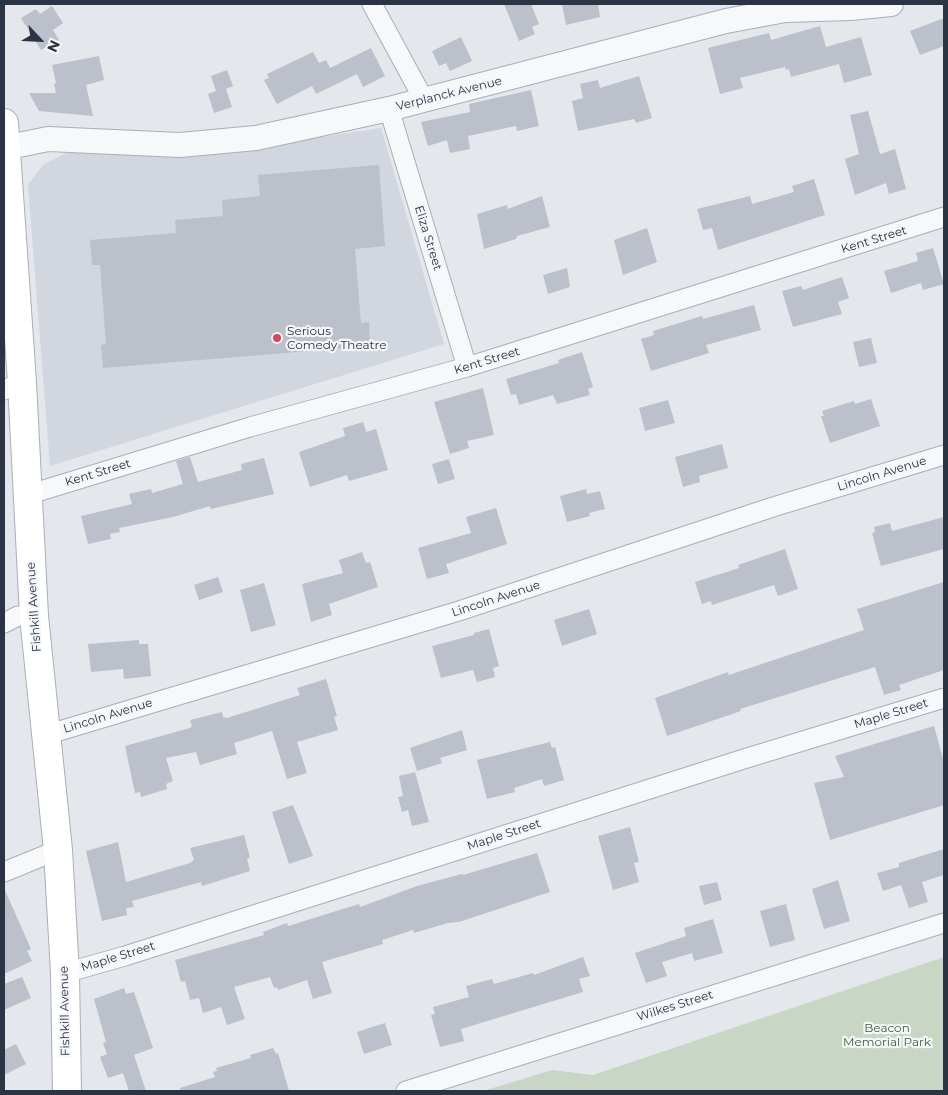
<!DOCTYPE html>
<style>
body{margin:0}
#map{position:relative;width:948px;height:1095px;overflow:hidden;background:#e4e7ec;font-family:Montserrat,sans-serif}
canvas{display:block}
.frame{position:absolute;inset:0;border:5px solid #2b3445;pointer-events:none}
.north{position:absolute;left:15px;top:15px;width:50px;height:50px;-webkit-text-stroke:4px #f4f6f9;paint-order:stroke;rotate:115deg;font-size:14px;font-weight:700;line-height:20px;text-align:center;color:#2b3445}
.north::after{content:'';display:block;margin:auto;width:18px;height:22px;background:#2b3445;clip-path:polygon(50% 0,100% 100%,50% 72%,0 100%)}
</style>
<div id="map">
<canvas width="948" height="1095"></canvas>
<div class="frame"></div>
<div class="north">N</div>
</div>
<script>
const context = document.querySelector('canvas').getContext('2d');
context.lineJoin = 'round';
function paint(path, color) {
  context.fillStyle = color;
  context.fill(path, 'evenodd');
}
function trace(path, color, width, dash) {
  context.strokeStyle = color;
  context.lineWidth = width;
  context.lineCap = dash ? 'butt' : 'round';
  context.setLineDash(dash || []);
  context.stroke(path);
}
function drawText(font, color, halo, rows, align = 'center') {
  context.font = font + ' Montserrat,sans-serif';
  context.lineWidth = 4.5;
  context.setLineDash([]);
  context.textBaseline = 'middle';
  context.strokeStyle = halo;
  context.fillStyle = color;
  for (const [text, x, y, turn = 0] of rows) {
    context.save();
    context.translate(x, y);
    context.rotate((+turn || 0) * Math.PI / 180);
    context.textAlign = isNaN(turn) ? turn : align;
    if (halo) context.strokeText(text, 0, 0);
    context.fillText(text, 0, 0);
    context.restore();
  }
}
const built = new Path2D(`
 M381 128 444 344 50 466 28 185 43 165 66 153 221 152Z`);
const green = new Path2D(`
 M944 957V1091H483L552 1070 593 1075Z`);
const building = new Path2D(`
 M504 4H531L539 24 532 27 535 34 519 41Z
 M562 4H598L600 17 566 25Z
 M52 6 63 23 53 30 59 40 41 50 21 18 36 9 40 14Z
 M944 18V46L920 55 910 31Z
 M820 26 826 47 861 37 872 75 844 83 839 64 791 77 789 69 786 70 785 67 740 78 743 88 720 94 708 48 769 33 771 40Z
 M461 37 472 61 450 71 446 63 439 66 432 51Z
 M371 48 385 76 363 87 357 74 316 94 312 86 277 104 264 80 269 78 267 74 313 52 319 63 326 60 330 68Z
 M99 56 104 80 86 85 93 116 39 111 29 93H56L54 84 56 83 52 65Z
 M227 70 233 86 226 89 232 107 214 113 208 94 216 91 211 76Z
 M639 76 652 118 636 123 634 119 578 131 572 101 583 98 580 84 598 80 600 88Z
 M531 90 539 126 517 131 516 126 468 136 470 149 450 153 447 140 428 146 421 122 470 112 469 104Z
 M868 111 880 154 895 149 906 189 889 194 886 183 855 195 845 159 859 154 850 115Z
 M379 165 385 246 355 249 361 323 369 322 370 346 103 368 101 345 106 344 100 265H92L90 240 176 233 175 220 223 216 222 200 260 196 258 175Z
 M814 179 825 215 718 250 712 228 703 230 697 209 750 196 752 204 794 192 792 186Z
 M542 196 550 227 517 236 516 239 484 249 477 214 507 205 508 209Z
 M647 228 657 262 623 275 614 240Z
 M933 248 944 284 923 290 921 283 891 293 884 271 918 261 916 253Z
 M567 268 570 287 548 294 543 275Z
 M842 277 849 298 838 302 842 314 793 327 782 291 801 286 803 290Z
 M754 305 761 330 706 345 709 353 651 371 641 339 654 335 653 331 702 316 703 319Z
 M871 338 877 363 859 367 853 342Z
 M582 352 593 387 588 389 590 395 557 404 553 395 519 405 516 394 511 395 506 379 559 363 558 360Z
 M483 388 494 435 467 441 469 448 450 454 434 402Z
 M871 399 880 426 830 443 821 416H824L822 411 854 401 855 404Z
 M668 400 675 423 645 431 639 408Z
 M363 422 366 432 376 429 388 470 349 481 347 475 310 487 299 452 345 436 343 428Z
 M722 444 728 468 699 476 700 482 683 487 675 457Z
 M190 457 198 482 242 470 241 464 264 458 274 494 211 509 210 506 173 517 119 528 120 532 110 534 111 539 88 544 81 516 132 504 129 494 151 489 152 493 183 484 176 461Z
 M449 459 455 479 438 484 432 464Z
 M586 489 587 494 600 491 605 509 589 513 590 516 567 522 560 496Z
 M496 508 507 544 446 564 449 573 427 579 418 548 471 533 466 517Z
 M944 517V549L881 566 872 533 875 532 874 527 890 523 892 531Z
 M785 549 798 589 778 596 774 585 712 605 711 601 702 604 695 582 739 568 738 565Z
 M362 552 366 563 370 562 378 587 329 604 332 615 311 622 302 584 343 573 339 560Z
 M218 577 223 592 199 600 194 585Z
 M944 582V670L899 685 901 690 884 695 875 667 740 709 741 711 667 736 655 698 728 672 729 675 864 630 857 609Z
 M264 583 276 625 251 632 240 590Z
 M589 609 597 634 562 646 554 620Z
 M489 629 499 666 493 668 495 677 477 682 473 670 441 678 432 646 474 635V633Z
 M139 640V644H148L151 676 124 679 123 669 91 672 88 644Z
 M326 679 337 716 334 717 338 730 297 742 307 773 287 779 272 731 234 743 237 754 200 765 196 752 166 758 173 781 166 784 167 789 141 797 140 792 135 793 125 746 190 728 192 726 190 720 222 712 223 717 227 718 300 695 297 688Z
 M934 726 944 762V805L830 840 814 783 844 777 835 756Z
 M462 730 467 750 440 758 442 763 417 771 410 748Z
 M550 742 552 748 555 747 564 780 544 786 542 779 514 788 515 792 487 799 477 760Z
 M415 772 429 822 412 826 408 810 402 812 398 797 403 796 399 776Z
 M293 805 313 856 289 864 272 812Z
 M630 827 639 862 634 863 639 882 613 890 598 836Z
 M244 835 250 858H247L250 871 202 886 201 882 132 901 134 907 126 908 127 915 102 921 86 851 118 842 126 882 190 863 194 860 190 848Z
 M944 849V875L922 882 928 902 909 908 901 885 883 891 877 873 899 867V863Z
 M537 853 550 892 459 922 448 923 414 933 413 930 382 940 383 944 322 962 332 993 313 999 307 980 278 990 277 987 274 988 270 977 234 987 245 1019 227 1025 221 1007 203 1013 199 998 190 1000 185 981 181 982 175 960 264 935 263 932 287 923 288 926 359 904 360 907 417 886 462 874 463 875Z
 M838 880 850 921 824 929 812 889Z
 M717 882 722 900 704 905 699 886Z
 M4 888 31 949 27 951 32 961 4 974Z
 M786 904 795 940 770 947 760 911Z
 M713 919 723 953 694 961 692 953 662 962 667 976 646 983 635 953 686 936 684 928Z
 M583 957 590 976 579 979 583 992 461 1029 464 1041 440 1047 431 1015 435 1014 433 1007 469 997 466 986 492 979 494 984 533 973 534 975Z
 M22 977 31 998 4 1010V984Z
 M124 988 126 994 134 992 153 1048 134 1055 146 1091H129L123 1073 108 1078 100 1057 107 1054 103 1043 106 1042 94 999Z
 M385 1023 392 1045 364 1054 357 1032Z
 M16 1044 26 1064 4 1075V1050Z
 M273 1048 276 1054 278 1053 289 1091H181L180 1088 215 1077 213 1072 217 1071 216 1068 251 1058 250 1055Z`);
const minor = new Path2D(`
 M372 4 424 100
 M389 109 467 367
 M4 390 22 382
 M27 495 250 427 467 367 944 217
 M4 623 18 616H34
 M46 735 459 611 773 507 944 455
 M4 872 58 850
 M65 973 125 956 747 758 944 698
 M406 1091 944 923`);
const tertiary = new Path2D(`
 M4 148 48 139 180 145 256 138 389 109 726 21 785 10 851 8 891 4`);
const secondary = new Path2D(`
 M4 123 22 382 34 616 58 850 65 973 67 1091`);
const markers = [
 [277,338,5,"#d1495b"]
];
const streetNames = [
 ["Verplanck Avenue",449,94,-14],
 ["Eliza Street",428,238,73],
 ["Kent Street",874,240,-17],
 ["Kent Street",487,361,-17],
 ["Kent Street",98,473,-17],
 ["Lincoln Avenue",882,474,-17],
 ["Lincoln Avenue",496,599,-18],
 ["Fishkill Avenue",34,607,-94],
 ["Maple Street",891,714,-17],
 ["Lincoln Avenue",108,716,-17],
 ["Maple Street",504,835,-18],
 ["Maple Street",118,957,-17],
 ["Wilkes Street",675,1006,-17],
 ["Fishkill Avenue",65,1011,-91]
];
const poiNames = [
 ["Serious",287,331],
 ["Comedy Theatre",287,345]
];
const parkNames = [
 ["Beacon",887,1028],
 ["Memorial Park",887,1042]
];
paint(built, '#d2d6de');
paint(green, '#c9d6c5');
paint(building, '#bbc0ca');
trace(minor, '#a9aeb7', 21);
trace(tertiary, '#a9aeb7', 26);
trace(secondary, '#a9aeb7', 30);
trace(minor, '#f7f8fa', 19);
trace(tertiary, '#f7f8fa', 24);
trace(secondary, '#fff', 28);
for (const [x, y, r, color] of markers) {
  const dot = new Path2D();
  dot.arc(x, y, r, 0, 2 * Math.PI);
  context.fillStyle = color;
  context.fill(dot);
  trace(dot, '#f4f6f9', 2);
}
drawText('12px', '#2b3445', '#f4f6f9', streetNames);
drawText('12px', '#2b3445', '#f4f6f9', poiNames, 'left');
drawText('12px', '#3f6138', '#f4f6f9', parkNames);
</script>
